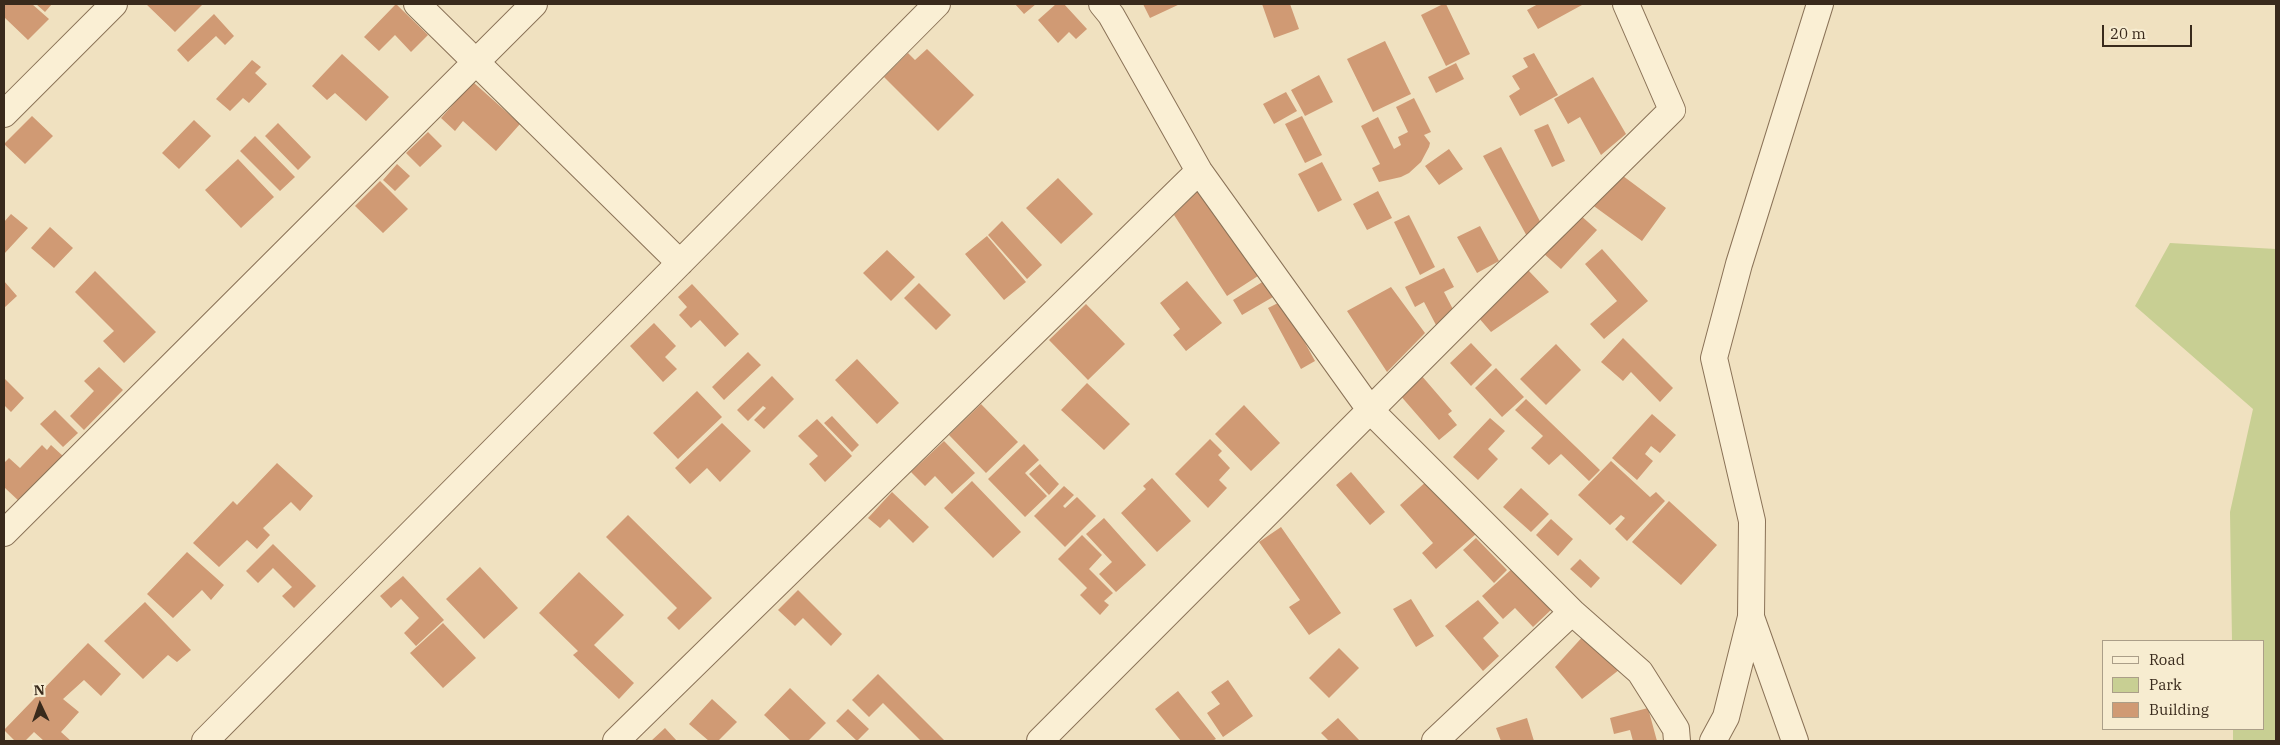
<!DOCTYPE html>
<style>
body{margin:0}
#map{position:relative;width:2280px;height:745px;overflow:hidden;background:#f0e1c0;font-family:"IBM Plex Serif",serif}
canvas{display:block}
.frame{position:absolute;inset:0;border:5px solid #392a1c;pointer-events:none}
.legend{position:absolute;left:2102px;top:640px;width:162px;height:90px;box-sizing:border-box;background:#f7ecd0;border:1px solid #ab9e88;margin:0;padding:6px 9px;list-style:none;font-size:15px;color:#392a1c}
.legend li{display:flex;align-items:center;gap:10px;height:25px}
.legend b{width:25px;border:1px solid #ab9e88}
.north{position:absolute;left:15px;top:680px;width:50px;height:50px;-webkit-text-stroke:4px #f7ecd0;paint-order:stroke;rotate:357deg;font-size:14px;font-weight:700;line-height:20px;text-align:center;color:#392a1c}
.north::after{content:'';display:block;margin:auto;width:18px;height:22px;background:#392a1c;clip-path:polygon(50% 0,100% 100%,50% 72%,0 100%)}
.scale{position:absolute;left:2102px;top:25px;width:90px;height:22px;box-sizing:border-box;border:2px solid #392a1c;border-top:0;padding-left:6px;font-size:15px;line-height:18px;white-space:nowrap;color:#392a1c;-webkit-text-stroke:4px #f7ecd0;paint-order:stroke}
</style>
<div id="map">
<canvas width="2280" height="745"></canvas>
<div class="frame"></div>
<ul class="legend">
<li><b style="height:6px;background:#faefd4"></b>Road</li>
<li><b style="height:14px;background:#c8cf93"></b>Park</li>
<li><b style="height:14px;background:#d09a74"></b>Building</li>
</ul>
<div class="north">N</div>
<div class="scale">20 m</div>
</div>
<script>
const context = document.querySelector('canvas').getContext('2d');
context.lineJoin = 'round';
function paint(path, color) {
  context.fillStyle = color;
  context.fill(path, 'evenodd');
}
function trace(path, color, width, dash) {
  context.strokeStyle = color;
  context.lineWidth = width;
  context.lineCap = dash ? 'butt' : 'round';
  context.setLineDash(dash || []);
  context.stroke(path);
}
const green = new Path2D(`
 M2170 243 2276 249V741H2233V729H2264V641H2232L2230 512 2253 409 2135 306Z`);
const building = new Path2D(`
 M4 4H32L49 19 28 40 4 17Z
 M36 4H52L45 12Z
 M146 4H203L175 32Z
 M396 4 428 35 411 52 395 35 379 51 364 37Z
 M1015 4H1036L1024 14Z
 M1056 4H1064L1087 29 1076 39 1069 32 1058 43 1038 20Z
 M1143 4H1180L1150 18Z
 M1262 4H1290L1299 29 1274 38Z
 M1443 4H1446L1470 54 1446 66 1421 15Z
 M1538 4H1581L1582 5 1538 29 1527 10Z
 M214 14 234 36 225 45 216 36 188 62 177 50Z
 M1385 41 1411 94 1373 112 1347 59Z
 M927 49 974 95 938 131 884 77 908 53 915 60Z
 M1534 53 1558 95 1520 116 1509 96 1520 89 1512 76 1528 67 1523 58Z
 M342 54 389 97 366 121 335 93 327 100 312 86Z
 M252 60 261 67 255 73 267 84 249 103 243 98 230 111 216 99Z
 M1456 63 1464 79 1436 93 1428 77Z
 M1319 75 1333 102 1305 116 1291 90Z
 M1593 77 1626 134 1601 155 1580 117 1568 124 1554 99Z
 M473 82 520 124 496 151 463 121 455 131 441 118Z
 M1286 92 1297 111 1274 124 1263 104Z
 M1414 98 1431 132 1424 135 1430 143 1429 147 1421 162 1409 173 1401 177 1379 182 1372 168 1380 164 1361 126 1378 117 1394 149 1401 145 1398 137 1408 132 1396 107Z
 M32 116 53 136 25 164 4 144Z
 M1302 116 1322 155 1305 163 1285 124Z
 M194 120 211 136 179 169 162 153Z
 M278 123 311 157 298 170 265 136Z
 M1548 124 1565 161 1552 167 1534 130Z
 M428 132 442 146 420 167 406 153Z
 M255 136 295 177 280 191 240 151Z
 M1501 147 1543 227 1529 240 1483 156Z
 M1449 149 1463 169 1439 185 1425 166Z
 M238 159 274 197 241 228 205 190Z
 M1322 162 1342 200 1318 212 1298 174Z
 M397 164 410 176 395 191 383 180Z
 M1615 170 1666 208 1642 241 1591 204Z
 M1058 178 1093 214 1061 244 1026 208Z
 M380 181 408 209 383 233 355 206Z
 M1202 187 1261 274 1227 296 1174 215Z
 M1378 191 1392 218 1367 230 1353 204Z
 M11 214 28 228 4 254V222Z
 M1579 214 1597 230 1561 269 1543 253Z
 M1409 215 1435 267 1420 275 1394 222Z
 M1002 221 1042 265 1027 279 988 235Z
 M1480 226 1499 261 1477 273 1457 237Z
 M50 227 73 248 54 268 31 248Z
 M987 236 1026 282 1004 300 965 254Z
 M1602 249 1648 301 1604 339 1590 324 1617 301 1585 264Z
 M887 250 915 277 891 301 863 273Z
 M1444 268 1454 287 1444 292 1456 315 1436 325 1424 302 1415 307 1405 287Z
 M1528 270 1549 292 1491 332 1478 317Z
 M95 271 156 332 124 363 103 341 114 331 75 292Z
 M4 281 17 296 4 308Z
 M1187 281 1222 323 1186 351 1173 335 1180 329 1160 303Z
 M1264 281 1273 297 1242 315 1233 300Z
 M919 283 951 315 936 330 904 298Z
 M692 284 739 334 725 347 700 320 691 328 679 315 687 307 678 297Z
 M1391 287 1425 333 1387 372 1347 311Z
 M1282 301 1315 361 1301 369 1268 308Z
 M1086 304 1125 344 1088 380 1049 340Z
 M654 323 676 346 665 357 677 369 663 382 630 346Z
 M1623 338 1673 388 1660 402 1631 372 1623 381 1601 362Z
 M1471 343 1492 365 1471 386 1450 363Z
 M1556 344 1581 370 1546 405 1520 379Z
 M748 352 761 365 724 400 712 387Z
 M857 359 899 403 877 424 835 380Z
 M99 367 123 390 84 430 70 416 94 391 84 381Z
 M1496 368 1524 397 1502 417 1475 388Z
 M1421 375 1452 411 1448 414 1457 425 1439 440 1399 394Z
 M772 376 794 399 764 429 754 420 766 408 763 406 748 421 737 410Z
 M4 378 24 398 11 412 4 405Z
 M1087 383 1130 424 1104 450 1061 410Z
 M697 391 722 417 678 459 653 433Z
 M1526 399 1600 470 1589 481 1561 454 1549 465 1531 448 1543 436 1515 410Z
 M981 404 1018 442 986 473 949 435Z
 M1244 405 1280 443 1251 471 1215 434Z
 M55 410 78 433 63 447 40 424Z
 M1652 414 1676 435 1660 453 1651 446 1645 454 1653 461 1637 480 1612 458Z
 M832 416 859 445 852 452 824 423Z
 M1490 418 1505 431 1488 449 1498 459 1478 480 1453 457Z
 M817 419 852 456 825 482 809 464 818 456 798 436Z
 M722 423 751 451 720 482 707 468 690 484 675 468Z
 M1210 439 1222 451 1218 455 1230 468 1219 480 1227 488 1208 508 1175 474Z
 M944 441 975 473 952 494 935 476 925 486 911 472Z
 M1024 444 1039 460 1025 473 1047 496 1025 517 988 479Z
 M42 445 47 450 51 445 64 457 21 503 4 487V463L9 458 20 468Z
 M1611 461 1650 497 1656 492 1665 501 1627 541 1615 529 1625 518 1621 515 1610 525 1578 495Z
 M277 463 313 496 300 511 291 502 263 528 270 535 257 549 247 540 219 567 193 543 233 501 237 505Z
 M1040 464 1059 484 1049 495 1029 474Z
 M1351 472 1385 512 1370 525 1336 485Z
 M1152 478 1191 521 1157 552 1121 513 1146 489 1143 486Z
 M1428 480 1476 534 1436 569 1422 553 1433 543 1400 505Z
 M972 481 1021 532 993 558 944 508Z
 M1064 486 1074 495 1063 506 1065 508 1077 497 1096 516 1065 547 1034 516Z
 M1521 488 1549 514 1531 532 1503 507Z
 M892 492 929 527 913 543 889 519 880 528 868 518Z
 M1669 501 1717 545 1681 585 1632 542Z
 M628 515 712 598 679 630 667 618 677 608 606 537Z
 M1104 518 1146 565 1116 592 1099 574 1112 562 1086 534Z
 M1551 519 1573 539 1558 556 1536 535Z
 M1281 527 1341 613 1309 635 1289 607 1300 600 1259 542Z
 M1082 535 1102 555 1089 569 1113 593 1104 601 1109 605 1100 615 1080 595 1087 588 1058 559Z
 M1476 538 1507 570 1494 583 1463 550Z
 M273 544 316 586 294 608 282 596 292 587 273 568 258 583 246 571Z
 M187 552 224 585 211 600 202 590 173 618 147 594Z
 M1580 559 1600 578 1591 588 1570 569Z
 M480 567 518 608 484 639 446 599Z
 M1514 567 1553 608 1533 627 1515 608 1503 619 1482 596Z
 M579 572 624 615 594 645 634 683 619 699 573 655 578 651 539 613Z
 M403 576 444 620 416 646 404 633 419 618 401 599 391 608 380 596Z
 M798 590 842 634 831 646 803 618 795 626 778 610Z
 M1411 599 1434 636 1416 647 1393 609Z
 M1478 600 1499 623 1483 638 1499 656 1483 671 1445 626Z
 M145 602 191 650 177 662 168 655 143 679 104 641Z
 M443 623 476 658 443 688 410 653Z
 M1586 633 1624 666 1582 699 1555 667Z
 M88 643 121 674 101 696 84 680 63 699 79 712 61 732 71 741H44L34 732 25 741H15L4 730Z
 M1339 648 1359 668 1329 698 1309 678Z
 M878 674 945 741H921L883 703 869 717 852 700Z
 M1228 680 1253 716 1223 737 1207 713 1220 704 1211 692Z
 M790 688 826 723 808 741H791L764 715Z
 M1178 691 1216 739 1212 741H1181L1155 709Z
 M712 699 737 722 718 741H709L689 724Z
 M1648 708 1657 741H1633L1630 730 1614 734 1610 718Z
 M848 709 869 729 857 741 836 721Z
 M1338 718 1360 741H1329L1321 733Z
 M1527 718 1534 741H1501L1496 728Z
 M665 728 677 741H651Z`);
const street = new Path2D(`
 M417 4 680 263
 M1102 4 1111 15 1199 171 1371 411 1572 612 1640 672 1676 729 1677 741
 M4 114 114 4
 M4 533 534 4
 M1751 617 1795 741
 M205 741 937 4
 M616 741 1199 171
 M1040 741 1509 271 1672 110 1626 4
 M1435 741 1572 612
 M1713 741 1726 717 1751 617 1752 521 1714 358 1739 264 1820 4`);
paint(green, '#c8cf93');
paint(building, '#d09a74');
trace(street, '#8a7257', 28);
trace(street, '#faefd4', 26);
</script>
